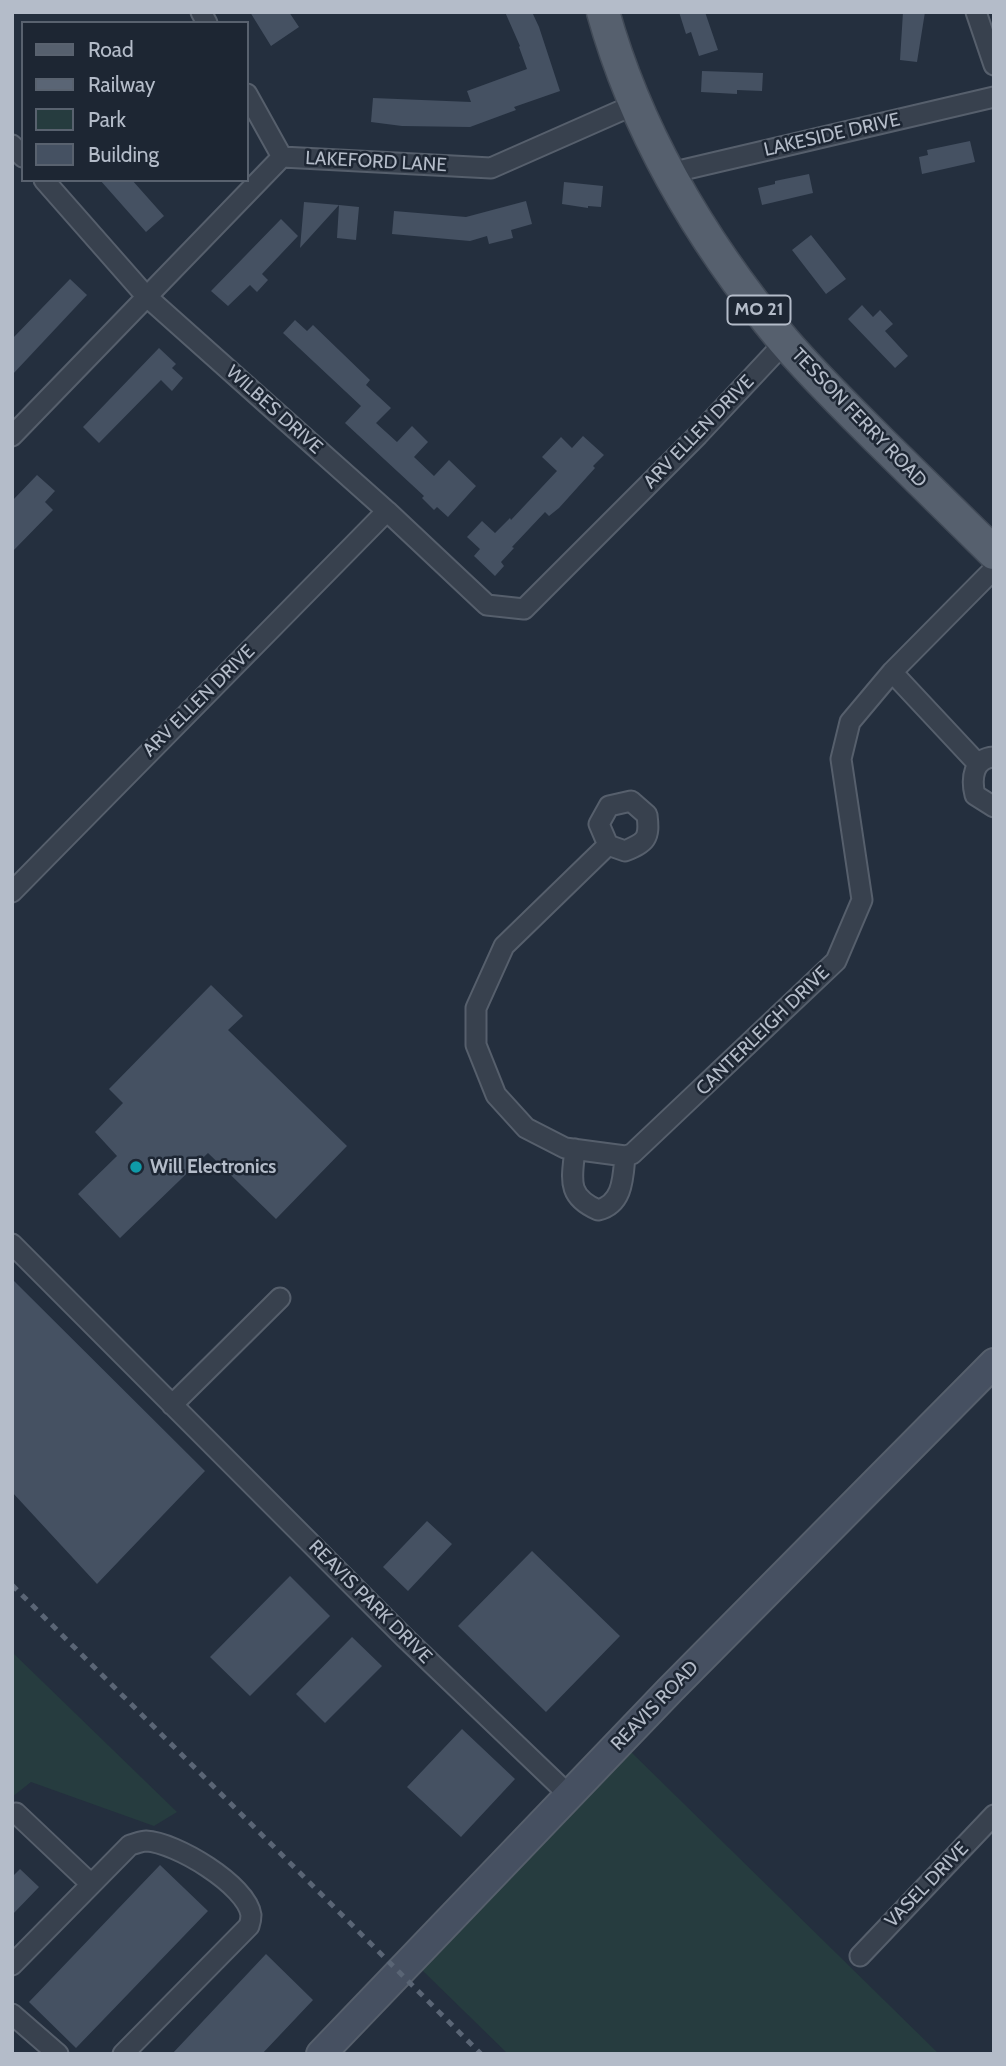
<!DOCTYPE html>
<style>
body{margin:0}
#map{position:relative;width:1006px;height:2066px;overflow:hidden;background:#242f3e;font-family:Cabin,sans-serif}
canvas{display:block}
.frame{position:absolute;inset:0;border:14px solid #b4bcc9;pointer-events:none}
.legend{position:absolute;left:21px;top:21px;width:228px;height:161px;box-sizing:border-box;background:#1d2633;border:2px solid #59626f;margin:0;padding:9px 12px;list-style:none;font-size:21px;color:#b4bcc9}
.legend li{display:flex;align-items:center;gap:14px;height:35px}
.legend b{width:35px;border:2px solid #59626f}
</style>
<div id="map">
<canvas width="1006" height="2066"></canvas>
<div class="frame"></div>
<ul class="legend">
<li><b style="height:9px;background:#56606e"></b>Road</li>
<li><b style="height:9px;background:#5a6575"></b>Railway</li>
<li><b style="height:19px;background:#263c3f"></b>Park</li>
<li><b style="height:19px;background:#455162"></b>Building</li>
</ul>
</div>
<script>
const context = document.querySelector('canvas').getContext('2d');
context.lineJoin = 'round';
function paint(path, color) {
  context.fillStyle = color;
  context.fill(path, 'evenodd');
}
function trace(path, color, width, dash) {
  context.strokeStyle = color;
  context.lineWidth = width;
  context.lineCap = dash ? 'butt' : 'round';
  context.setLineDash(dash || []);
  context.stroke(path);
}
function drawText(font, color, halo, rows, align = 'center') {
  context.font = font + ' Cabin,sans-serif';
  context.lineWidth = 5;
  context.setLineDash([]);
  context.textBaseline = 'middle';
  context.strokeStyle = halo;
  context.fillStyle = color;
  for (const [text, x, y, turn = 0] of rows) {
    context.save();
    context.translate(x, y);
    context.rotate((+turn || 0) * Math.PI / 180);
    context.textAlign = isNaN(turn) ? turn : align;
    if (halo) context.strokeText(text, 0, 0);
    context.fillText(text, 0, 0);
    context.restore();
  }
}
const green = new Path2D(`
 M12 1652 177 1812 154 1826 31 1782 12 1797Z
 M629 1750 939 2054H508L422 1970 442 1943Z`);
const building = new Path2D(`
 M250 12H289L299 27 271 46Z
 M505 12H532L539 27 560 91 514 107 516 110 470 127 402 126 371 122 373 98 471 102 467 91 527 69 519 47 520 46Z
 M679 12H705L718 50 699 56 691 32 686 34Z
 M903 12H925L917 62 900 60Z
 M702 71 763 73 762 91 737 90V94L701 92Z
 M970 141 975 162 922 174 919 157 928 155 927 150Z
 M809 174 813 193 762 205 758 188 775 184V181Z
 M100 180H132L164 216 146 232Z
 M564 182 603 186 601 207 588 206V208L562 204Z
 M526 201 532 224 511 230 513 238 489 244 487 236 470 241 392 234 394 211 466 217Z
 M304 202 339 205 300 248Z
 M339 205 359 207 356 240 337 238Z
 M281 219 298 236 262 274 268 280 257 292 250 285 228 306 211 291Z
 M811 235 846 279 826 294 792 250Z
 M70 279 87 295 12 375V339Z
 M862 305 873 317 880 310 893 324 885 331 908 356 895 368 848 319Z
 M295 320 307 331 313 325 370 380 366 385 391 408 376 423 397 442 412 426 428 442 414 457 434 476 449 460 476 486 448 517 437 507 434 510 422 498 424 496 345 423 361 406 283 333Z
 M159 348 176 364 172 368 183 378 172 391 161 380 99 443 83 427Z
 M583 436 604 455 593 466 595 468 559 508 549 516 545 512 512 547 514 548 501 562 504 566 495 576 474 556 480 549 467 537 482 521 495 533 510 518 511 520 557 471 542 457 561 437 572 448Z
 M37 475 55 491 45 502 53 510 12 552V501Z
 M211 985 243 1016 228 1030 347 1146 276 1219 208 1153 120 1238 78 1194 117 1156 95 1132 123 1103 109 1089Z
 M12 1279 205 1471 97 1584 12 1492Z
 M427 1521 452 1544 408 1591 383 1567Z
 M532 1551 620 1636 546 1712 458 1626Z
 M290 1576 330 1616 250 1696 210 1657Z
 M352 1637 382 1666 325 1723 296 1694Z
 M462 1729 515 1779 461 1837 407 1787Z
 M160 1865 208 1911 76 2048 29 2002Z
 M20 1869 39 1887 12 1915V1877Z
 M266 1954 313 2000 262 2054H172Z`);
const street = new Path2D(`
 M201 12 207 23
 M976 12 994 65
 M247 94 282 157
 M12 145 23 157
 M670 173 994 97
 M44 180 146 296 387 511 487 605 524 609 698 435 785 342
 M12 436 282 157 491 168 636 104
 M892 672 978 764
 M994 757C973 758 971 779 975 795L994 807
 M631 801 647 815C650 839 646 842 625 851L608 845 599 824 609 806Z
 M608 845 504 946 476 1008V1045L496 1095 526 1128 565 1148 625 1156 632 1154 836 961 862 900 841 759 850 722 892 672 994 569
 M12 892 387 511
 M575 1149C572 1179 566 1196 598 1210 623 1204 623 1178 625 1156
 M12 1244 404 1637 569 1795
 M172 1405 280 1298
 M16 1813 91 1884
 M860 1956 994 1815
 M12 1965 130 1845C135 1844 141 1841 146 1841 175 1842 247 1885 251 1915 251 1918 250 1923 249 1926L123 2054
 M12 2014 58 2054`);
const secondary = new Path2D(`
 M321 2054 670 1690 994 1363`);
const primary = new Path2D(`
 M603 12C637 133 704 245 784 341 814 376 847 408 880 441 918 478 956 516 994 553`);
const rail = new Path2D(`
 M12 1585 481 2054`);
const markers = [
 [136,1167,7,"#0f9aa8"]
];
const shields = [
 [759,310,63]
];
const shieldNames = [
 ["MO 21",759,310]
];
const streetNames = [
 ["LAKESIDE DRIVE",832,135,-13],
 ["LAKEFORD LANE",376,162,3],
 ["WILBES DRIVE",274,410,42],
 ["TESSON FERRY ROAD",859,418,46],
 ["ARV ELLEN DRIVE",699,432,-46],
 ["ARV ELLEN DRIVE",199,701,-45],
 ["CANTERLEIGH DRIVE",763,1031,-44],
 ["REAVIS PARK DRIVE",370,1602,45],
 ["REAVIS ROAD",655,1706,-46],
 ["VASEL DRIVE",927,1885,-46]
];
const poiNames = [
 ["Will Electronics",150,1167]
];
paint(green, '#263c3f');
paint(building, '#455162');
trace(street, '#565f6c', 23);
trace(secondary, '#565f6c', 32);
trace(primary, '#414a57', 35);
trace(street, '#38414e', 19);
trace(secondary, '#465061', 28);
trace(primary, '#56606e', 32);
trace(rail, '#5a6575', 5, [7, 7]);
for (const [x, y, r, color] of markers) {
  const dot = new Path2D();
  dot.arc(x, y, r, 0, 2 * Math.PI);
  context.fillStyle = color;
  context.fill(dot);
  trace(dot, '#1d2633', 2.5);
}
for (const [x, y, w] of shields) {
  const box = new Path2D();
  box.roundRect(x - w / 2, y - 14.5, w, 29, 5);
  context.fillStyle = '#1d2633';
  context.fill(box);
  trace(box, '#b4bcc9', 2);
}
drawText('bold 18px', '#b4bcc9', null, shieldNames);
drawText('19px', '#b4bcc9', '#1d2633', streetNames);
drawText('bold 19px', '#b4bcc9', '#1d2633', poiNames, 'left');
</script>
